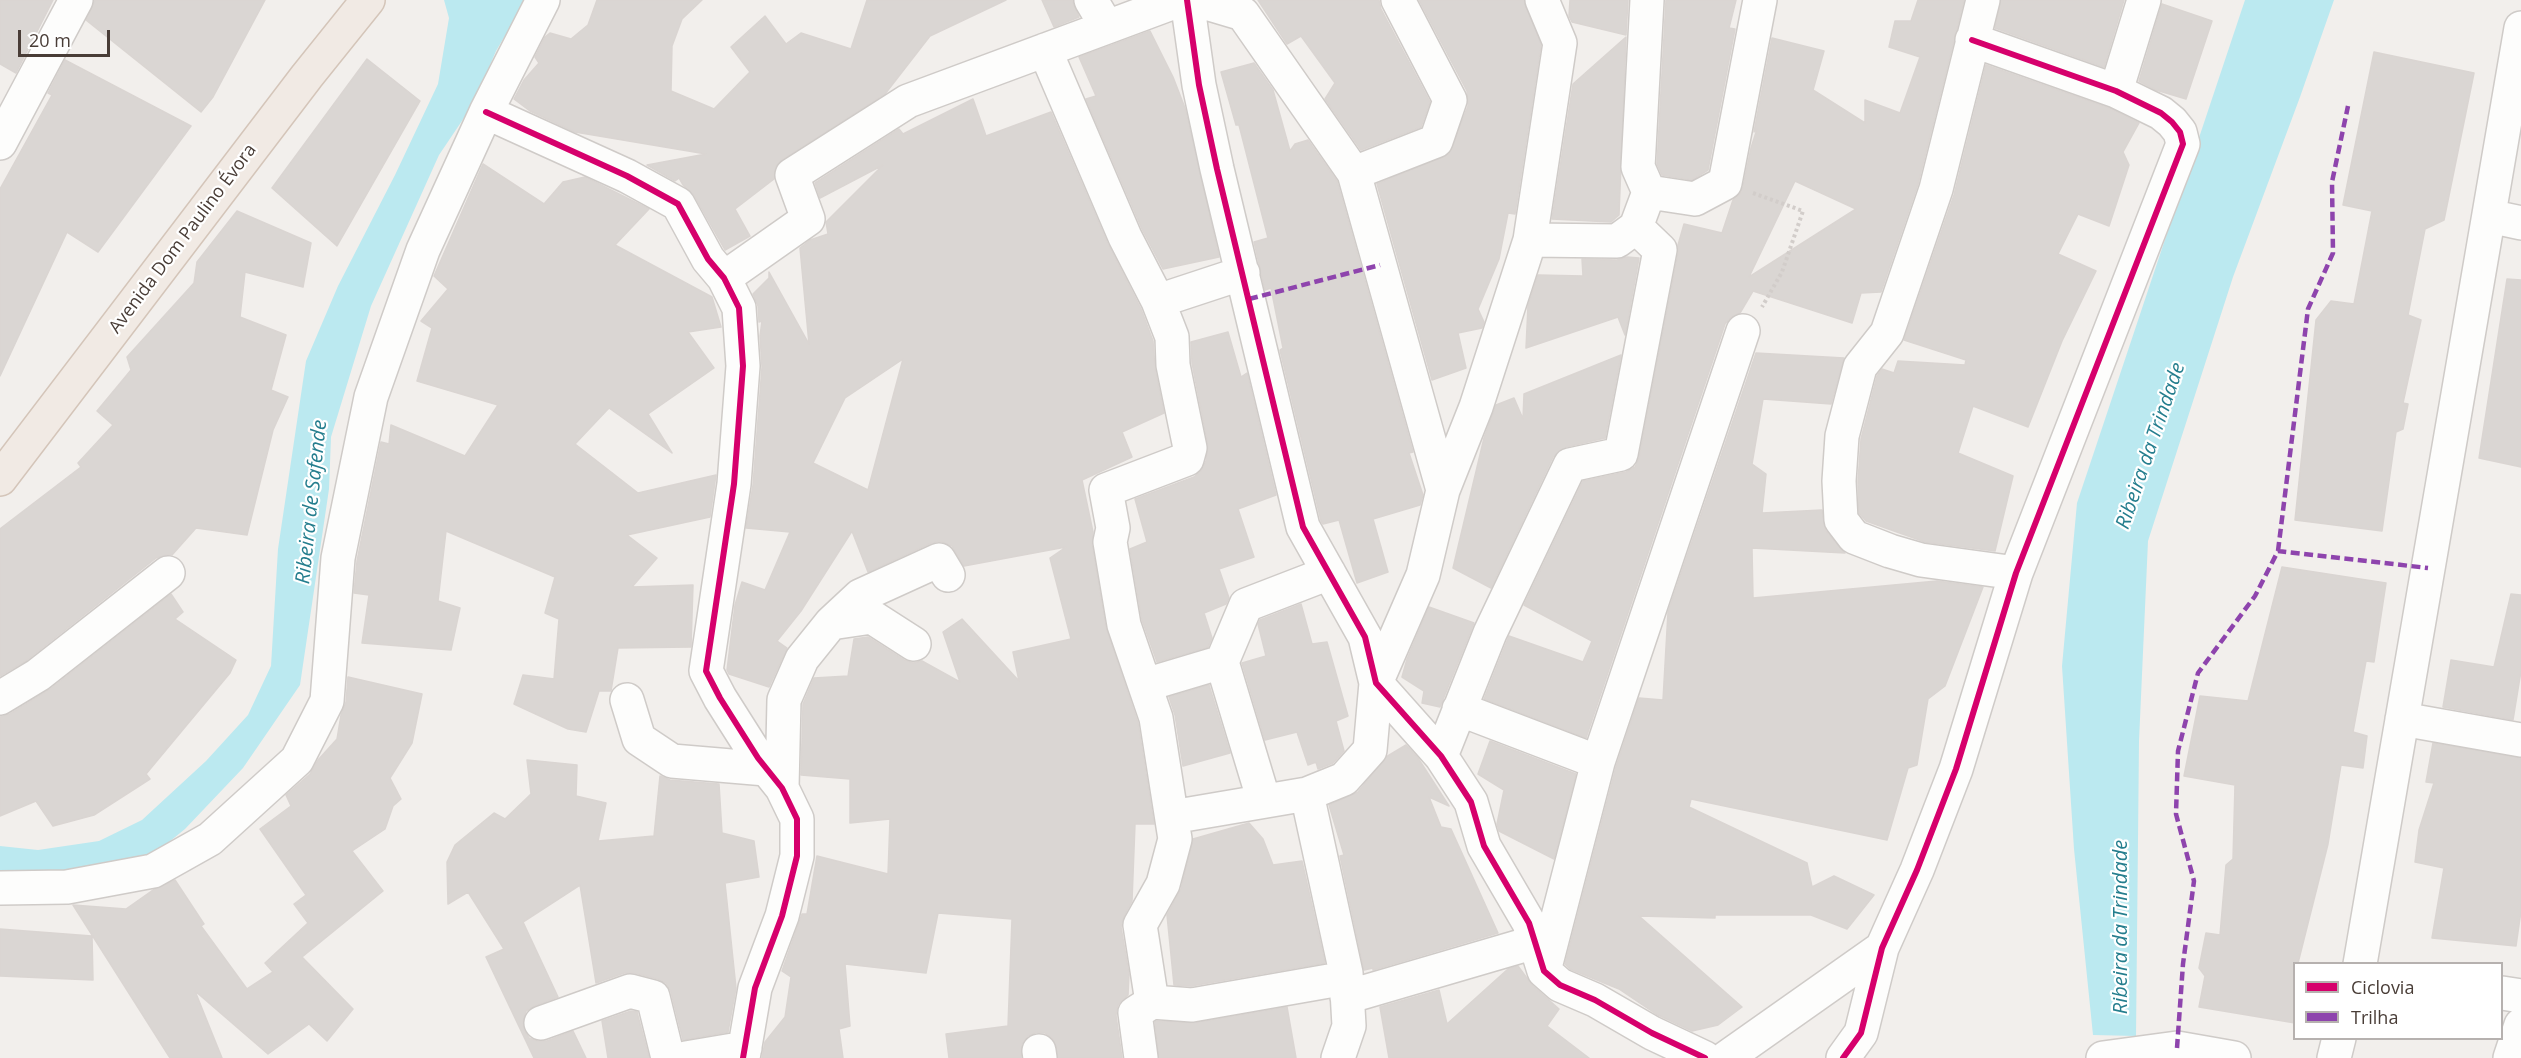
<!DOCTYPE html>
<meta charset="utf-8">
<style>
body{margin:0}
#map{position:relative;width:2521px;height:1058px;overflow:hidden;background:#f2efec;font-family:"Open Sans",sans-serif}
canvas{display:block}
.legend{position:absolute;left:2293px;top:962px;width:210px;height:78px;box-sizing:border-box;background:#fff;border:2px solid #b6b1af;margin:0;padding:8px 10px;list-style:none;font-size:18px;color:#493d37}
.legend li{display:flex;align-items:center;gap:12px;height:30px}
.legend b{width:30px;border:2px solid #b6b1af}
.scale{position:absolute;left:18px;top:30px;width:92px;height:27px;box-sizing:border-box;border:3px solid #493d37;border-top:0;padding-left:8px;font-size:18px;line-height:21px;white-space:nowrap;color:#493d37;-webkit-text-stroke:4px #fff;paint-order:stroke}
</style>
<div id="map">
<canvas width="2521" height="1058"></canvas>
<ul class="legend">
<li><b style="height:8px;background:#d6006c"></b>Ciclovia</li>
<li><b style="height:8px;background:#8e44ad"></b>Trilha</li>
</ul>
<div class="scale">20 m</div>
</div>
<script>
const context = document.querySelector('canvas').getContext('2d');
context.lineJoin = 'round';
function paint(path, color) {
  context.fillStyle = color;
  context.fill(path, 'evenodd');
}
function trace(path, color, width, dash) {
  context.strokeStyle = color;
  context.lineWidth = width;
  context.lineCap = dash ? 'butt' : 'round';
  context.setLineDash(dash || []);
  context.stroke(path);
}
function drawText(font, color, halo, rows, align = 'center') {
  context.font = font + ' "Open Sans",sans-serif';
  context.lineWidth = 4.5;
  context.setLineDash([]);
  context.textBaseline = 'middle';
  context.strokeStyle = halo;
  context.fillStyle = color;
  for (const [text, x, y, turn = 0] of rows) {
    context.save();
    context.translate(x, y);
    context.rotate((+turn || 0) * Math.PI / 180);
    context.textAlign = isNaN(turn) ? turn : align;
    if (halo) context.strokeText(text, 0, 0);
    context.fillText(text, 0, 0);
    context.restore();
  }
}
const water = new Path2D(`
 M444 0H526L496 51 474 103 439 155 371 306 331 437 329 489 300 685 243 768 185 829 143 863 45 878 0 877V846L38 850 99 841 142 820 206 761 248 715 271 666 278 549 306 361 338 286 395 175 438 84 449 18Z
 M2245 0H2334L2300 97 2233 277 2148 541 2139 741 2136 1036 2093 1035 2074 849 2062 666 2077 503Z`);
const building = new Path2D(`
 M0 0H53L16 73 0 64Z
 M95 0H265L213 97 201 112 86 20Z
 M597 0H702L682 19 672 46 671 91 714 109 750 72 731 47 765 16 786 44 801 33 851 49 867 0H1006L930 36 885 94 782 160 776 166 774 179 735 209 750 236 725 250 694 195 683 185 679 178 675 181 647 165 706 154 575 132 530 111 514 99 524 80 539 63 535 57 545 37 550 33 571 39 588 25Z
 M1042 0H1072L1079 17 1054 27Z
 M1258 0H1379L1381 9 1430 102 1421 127 1361 150 1325 99 1335 83 1301 36 1287 44Z
 M1419 0H1524L1541 45 1515 214 1508 213 1499 259 1478 309 1484 322 1482 328 1458 333 1466 368 1432 380 1377 184 1449 154 1468 106 1467 91Z
 M1570 0H1628L1626 35 1572 22 1569 16Z
 M1666 0H1736L1729 28 1735 29 1708 170 1692 180 1662 175 1657 164Z
 M1918 0H1964L1918 184 1881 292 1861 293 1852 323 1753 291 1740 313 1731 317 1725 324 1586 738 1484 699 1509 636 1583 662 1592 641 1524 605 1583 481 1626 472 1635 467 1639 458 1678 254V245L1684 224 1722 233 1733 200 1740 194 1743 187 1751 148 1757 129 1754 132 1772 38 1824 51 1813 90 1865 123V100L1900 113 1920 57 1889 47 1895 21H1911ZM1795 181 1856 209 1749 277Z
 M2001 0H2124L2104 67 1995 28Z
 M2162 4 2212 21 2186 99 2156 90 2139 81Z
 M1150 31 1173 77 1185 108 1219 257 1163 269 1142 229 1086 99 1096 96 1079 57Z
 M1626 37 1619 215 1611 222 1552 219 1573 84Z
 M2374 52 2474 73 2444 220 2425 229 2408 315 2421 320 2403 403 2408 404 2403 429 2396 432 2382 531 2295 520 2316 320 2331 301 2354 304 2372 211 2343 205Z
 M367 59 420 101 337 246 272 188Z
 M65 60 191 126 98 252 67 232 0 376V189L52 95 48 93Z
 M1254 63 1273 90 1290 151 1295 144 1308 140 1337 181 1413 452 1409 453 1423 495 1420 505 1373 519 1388 572 1357 583 1339 520 1323 524 1321 521 1280 350 1283 348 1271 288 1265 290 1254 242 1268 238 1239 125H1236L1221 72Z
 M1986 65 2109 108 2139 123 2123 152 2129 165 2109 226 2078 214 2058 254 2096 271 2062 341 2028 427 1973 406 1958 453 2013 476 1995 551 1925 542 1866 521 1859 513 1858 481 1861 439 1877 376 1882 369 1894 373 1898 361 1965 365 1966 360 1904 340 1954 195Z
 M973 99 986 136 1051 112 1108 244 1141 309 1153 341 1155 369 1164 413 1122 432 1132 457 1082 480 1093 532 1092 545 1106 628 1138 723 1154 824H1135L1132 901 1124 916 1121 927 1129 974 1128 995 1118 1005 1116 1015 1122 1058H1058L1053 1039 1045 1033 1037 1032 1028 1036 1022 1044 1021 1058H949L946 1034 1008 1026 1012 919 938 913 926 973 845 964 850 1026 839 1029 843 1058H762L765 1042 785 1017 791 977 782 971 802 914H807L817 856 888 874 890 819 850 823V779L801 775 803 704 814 678 848 676 854 639 868 637 904 660 913 663 922 661 960 682 943 632 962 619 1019 681 1013 652 1071 639 1050 558 1066 547 964 566 952 546 940 541 931 543 868 572 852 531 801 611 777 641 787 648 769 687 729 674 727 670 735 605 742 582 765 590 790 532 746 528 753 485 762 367 760 336 762 321 759 322 758 306 753 294 769 278V272L809 344 800 248 810 240 828 234 826 222 883 165 820 198 815 183 899 129 903 134ZM903 359 868 490 813 463 845 398Z
 M483 164 544 204 563 182 585 177 649 209 615 245 712 297 721 327 688 332 714 368 648 414 672 453 609 408 575 444 638 493 716 475 710 517 627 535 657 558 632 587 693 585 691 647 618 648 611 691H599L586 732 568 729 514 704 523 675 554 679 559 619 545 613 555 577 446 531 438 601 460 608 451 650 362 643 369 595 354 593 357 561 381 442 389 444 391 425 465 456 498 405 417 381 432 328 421 321 448 289 434 276Z
 M237 211 311 243 303 287 245 272 240 317 286 335 271 390 288 397 273 430 247 535 196 528 172 555H165L156 558 27 660 0 676V529L81 467 78 463 113 425 97 411 131 370 127 357 194 283 197 262Z
 M1627 257 1639 258 1625 335 1618 317 1526 348 1528 306 1538 275 1583 276 1582 259 1617 260Z
 M2507 279 2521 280V467L2479 458Z
 M1228 332 1241 377 1247 373 1276 495 1238 509 1254 557 1219 569 1229 598 1226 604 1204 613 1212 638 1208 647 1157 662 1142 620 1130 549 1147 542 1135 499 1194 477 1201 471 1206 461 1208 445 1192 363 1191 342Z
 M1756 353 1844 358 1831 404 1763 399 1752 464 1766 474 1762 513 1822 510 1826 531 1845 553 1752 548 1753 598 1937 581 1983 587 1945 686 1928 699 1917 765 1908 768 1887 840 1691 799 1689 807 1807 863 1812 887 1834 876 1874 895 1847 929 1811 915H1715V918L1639 916 1742 1007 1718 1025 1692 1031 1656 1014 1619 989 1570 969 1565 964 1616 767 1639 698 1663 700 1668 612Z
 M1621 355 1605 438 1566 447 1553 457 1491 588 1453 568 1484 438 1496 405 1514 398 1523 419 1524 394Z
 M2282 567 2386 583 2374 662 2366 661 2353 732 2367 736 2363 768 2341 765 2328 844 2298 963H2295V1023L2199 1007 2205 976 2199 968 2206 933 2220 935 2226 865 2233 859 2235 785 2184 776 2200 696 2248 701Z
 M171 594 183 612 175 619 236 660 230 673 146 774 150 779 94 815 53 826 36 801 0 816V717L10 714 49 690Z
 M2511 594 2521 595V671L2513 720 2443 707 2451 660 2494 667Z
 M1301 604 1312 644 1327 642 1348 716 1336 721 1344 751 1333 763 1318 769 1316 762 1308 765 1297 732 1265 740 1242 663 1266 656 1258 624 1260 620Z
 M1429 607 1474 623 1440 707 1422 703 1424 691 1402 677 1407 659Z
 M348 677 422 694 412 743 390 778 401 799 393 806 385 829 352 851 383 891 302 957 353 1009 327 1041 309 1024 268 1054 195 991 222 1058H170L73 905 126 909 153 890 175 880 204 924 201 926 247 989 273 972 265 963 308 923 294 904 306 895 260 829 291 806 286 795 310 774 318 760 337 739 341 715 346 702Z
 M1209 685 1230 753 1183 766 1175 715 1169 697Z
 M1490 741 1576 774 1554 859 1499 831 1497 824 1504 790 1478 774Z
 M2433 743 2521 758V911L2516 946 2432 938 2444 868 2415 862 2419 830 2434 783 2426 782Z
 M1406 745 1418 758 1449 806 1429 797 1441 827 1451 829 1498 933 1373 970V968L1364 970 1340 856 1344 855 1329 805 1358 792 1386 757Z
 M527 760 577 765 576 796 606 803 598 841 654 836 660 776 670 780 719 784 722 833 754 841 759 877 725 883 736 988 728 1032 683 1040 671 992 666 983 658 979 635 973H624L596 983 580 885 523 922 558 997 534 1006 526 1011 523 1020 524 1030 529 1038 537 1041H547L573 1031 586 1058H534L486 957 504 949 468 892 448 904 447 862 455 845 494 813 505 819 531 794Z
 M1249 823 1263 839 1273 865 1302 861 1325 963 1191 986 1174 985 1167 915 1181 889 1193 839Z
 M0 929 92 936 93 980 0 976Z
 M1518 966 1532 985 1559 1009 1547 1026 1589 1058H1389L1380 1007 1439 990 1447 1024 1508 969Z
 M1287 1007 1296 1058H1159L1155 1022 1157 1021 1195 1023Z
 M631 1011 637 1012 649 1058H608L602 1021Z`);
const path = new Path2D(`
 M1753 193 1803 211 1782 272 1762 307`);
const minor = new Path2D(`
 M1091 0 1107 27
 M1187 0 1199 85 1217 169 1303 527 1365 637 1376 683 1441 756 1471 802 1484 846 1529 923 1544 971 1560 985 1595 1000 1652 1033 1705 1058
 M1196 0 1243 14 1354 173
 M1398 0 1450 100 1436 141 1354 173 1443 490
 M1983 0 1936 189 1887 333 1860 367 1842 436 1839 481 1841 520 1854 537 1890 551 1921 560 2016 573
 M1045 50 1125 237 1158 301 1243 273
 M2116 91 2144 0
 M486 112 627 176 678 204 708 259 724 278 739 308 743 366 734 484 706 671 720 698 758 758 782 788 797 819V856L782 916 755 988 743 1058
 M0 143 76 0
 M1649 192 1695 199 1725 183 1760 0
 M2489 216 2521 223
 M1530 240 1560 43 1542 0
 M724 278 808 219 792 175 908 101 1180 0
 M831 623 860 596 939 560 948 575
 M1145 685 1222 662
 M0 698 38 675 168 573
 M627 700 639 739 672 761 766 769
 M1459 709 1598 762
 M2402 719 2521 740
 M1441 756 1490 633 1570 465 1621 454 1660 250 1636 227
 M782 788 784 700 802 659 831 623 872 617 914 644
 M1307 794 1346 973 1349 1026 1338 1058
 M1264 801 1222 662 1246 605 1329 573
 M1172 817 1307 794 1344 779 1370 750 1376 683 1423 575 1443 490 1476 407 1530 240 1617 241 1636 227 1649 192 1638 167 1647 0
 M0 888 67 887 153 871 210 839 297 760 327 701 338 558 371 397 423 250 486 112 543 0
 M2360 964 2521 28
 M1544 971 1598 762 1743 331
 M2502 993 2521 996
 M1347 997 1535 942
 M1152 1002 1192 1005 1346 978
 M541 1023 630 991 653 997 668 1058
 M1039 1051 1040 1058
 M686 1058 745 1048
 M1141 1058 1135 1013 1152 1002 1140 925 1163 884 1175 839 1156 718 1124 625 1110 542 1113 528 1106 490 1187 459 1190 448 1173 365 1172 337 1158 301
 M1726 1058 1882 948
 M1843 1058 1861 1033 1882 948 1917 870 1956 769 2016 573 2183 144 2180 132 2172 122 2161 113 2116 91 1972 40
 M2103 1058 2177 1048 2234 1058
 M2334 1058 2339 1038
 M2510 1058 2521 1025`);
const major = new Path2D(`
 M0 479 307 76 368 0`);
const quiet = new Path2D(`
 M1249 299 1380 265
 M2278 551 2308 309 2333 253 2332 182 2348 106
 M2177 1048 2183 964 2194 881 2176 814 2178 751 2198 673 2255 596 2278 551 2428 568`);
const cycleway = new Path2D(`
 M1187 0 1199 85 1217 169 1303 527 1365 637 1376 683 1441 756 1471 802 1484 846 1529 923 1544 971 1560 985 1595 1000 1652 1033 1705 1058
 M486 112 627 176 678 204 708 259 724 278 739 308 743 366 734 484 706 671 720 698 758 758 782 788 797 819V856L782 916 755 988 743 1058
 M1843 1058 1861 1033 1882 948 1917 870 1956 769 2016 573 2183 144 2180 132 2172 122 2161 113 2116 91 1972 40`);
const streetNames = [
 ["Avenida Dom Paulino Évora",183,239,-53]
];
const waterNames = [
 ["Ribeira da Trindade",2151,446,-71],
 ["Ribeira de Safende",312,502,-84],
 ["Ribeira da Trindade",2121,927,-90]
];
paint(water, '#bbe9f0');
paint(building, '#dad6d3');
trace(building, '#dad5d2', 1.5);
trace(minor, '#cfcbc8', 36);
trace(major, '#d4c5b9', 36);
trace(path, '#d2cdca', 4, [3, 3]);
trace(minor, '#fdfdfc', 33);
trace(major, '#f1eae4', 33);
trace(quiet, '#8e44ad', 4.5, [9, 4.5]);
trace(cycleway, '#d6006c', 6);
drawText('18px', '#493d37', '#fff', streetNames);
drawText('italic 20px', '#257e8e', '#fff', waterNames);
</script>
